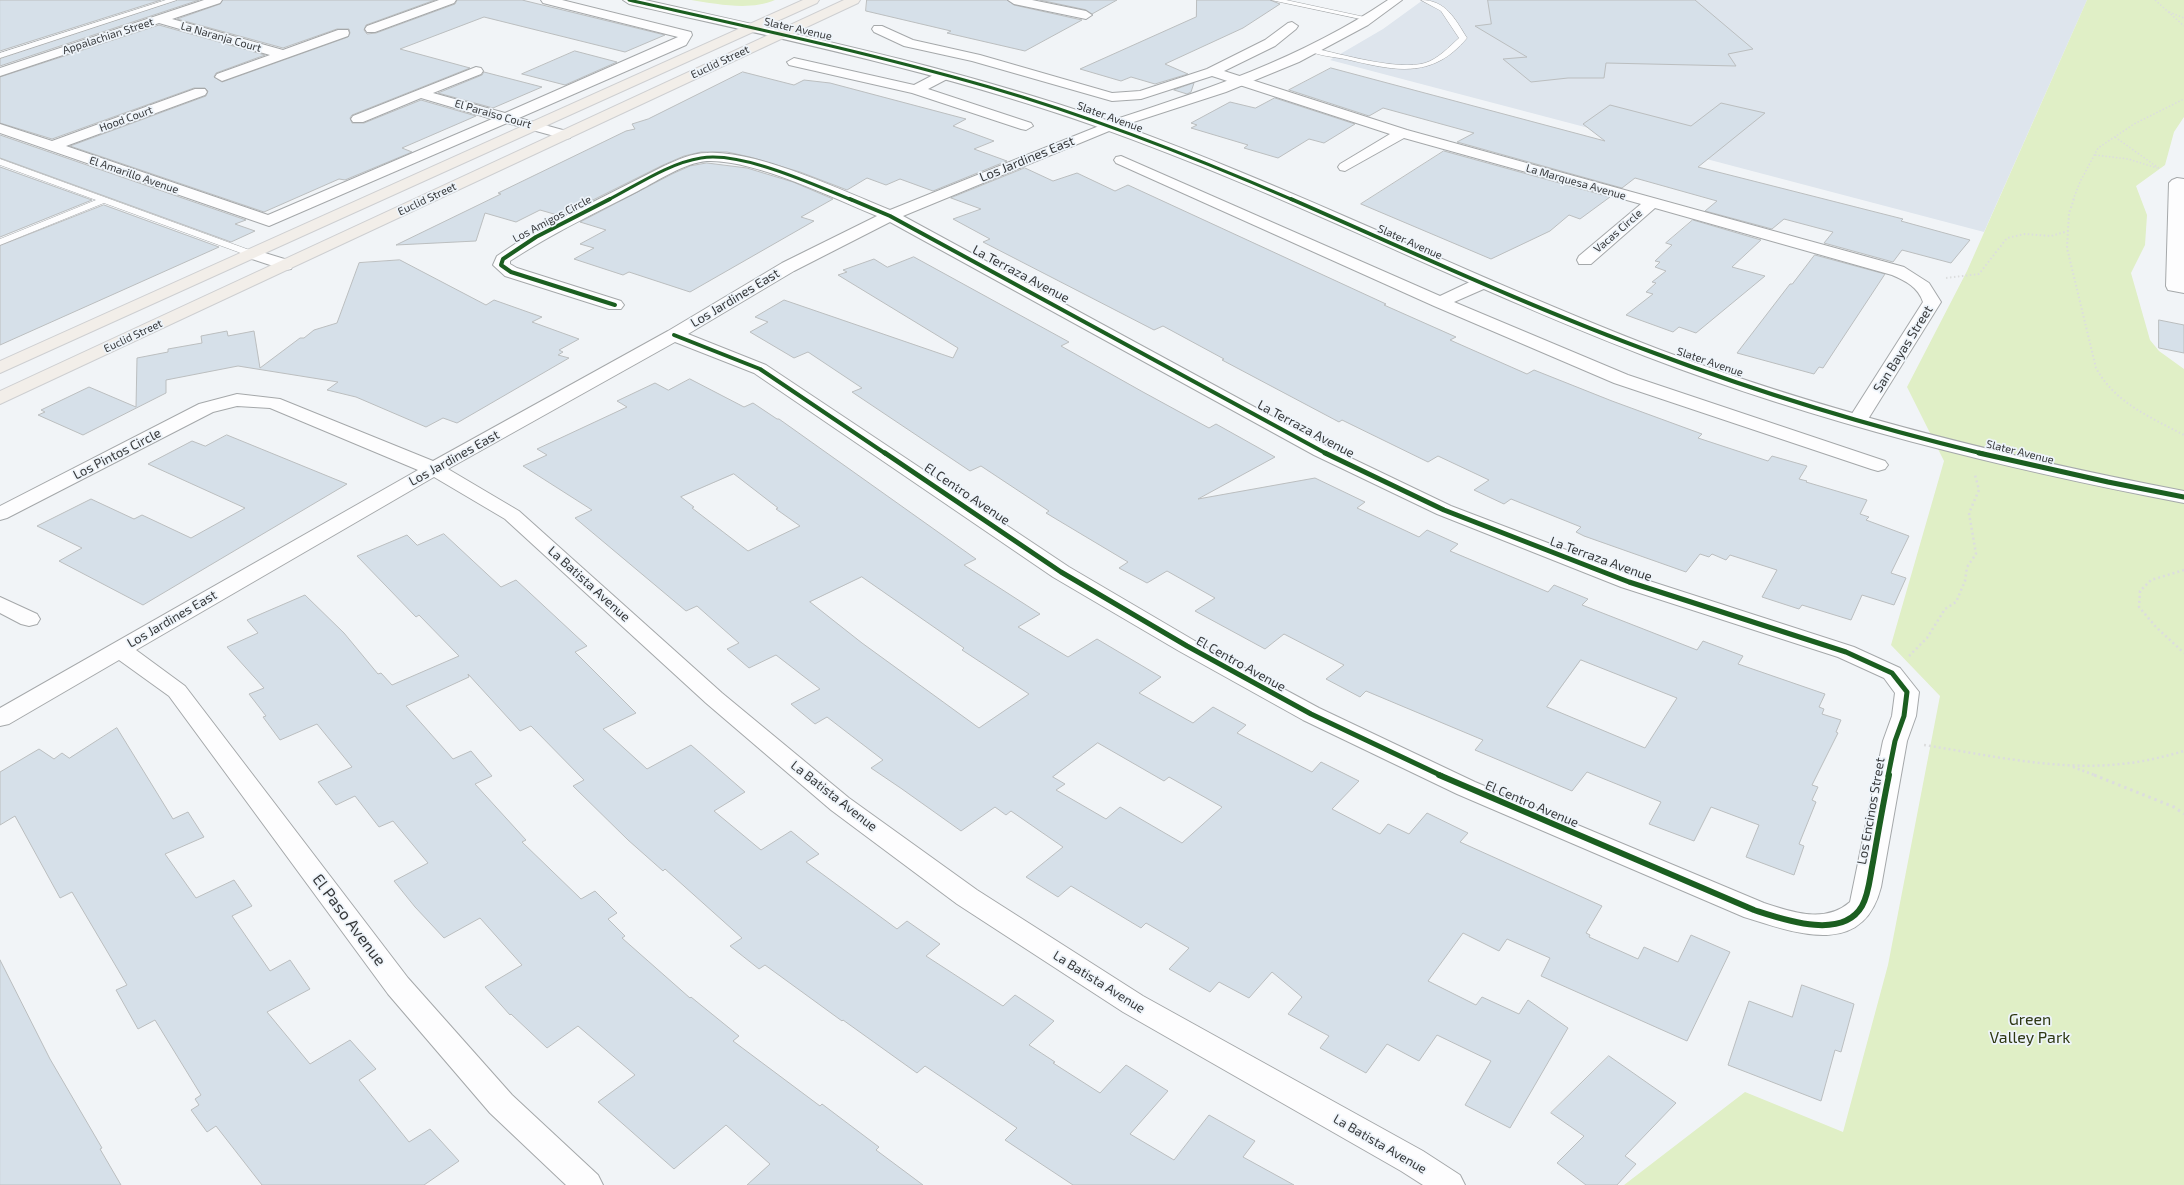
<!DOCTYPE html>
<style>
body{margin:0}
canvas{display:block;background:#f1f4f7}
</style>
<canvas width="2184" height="1185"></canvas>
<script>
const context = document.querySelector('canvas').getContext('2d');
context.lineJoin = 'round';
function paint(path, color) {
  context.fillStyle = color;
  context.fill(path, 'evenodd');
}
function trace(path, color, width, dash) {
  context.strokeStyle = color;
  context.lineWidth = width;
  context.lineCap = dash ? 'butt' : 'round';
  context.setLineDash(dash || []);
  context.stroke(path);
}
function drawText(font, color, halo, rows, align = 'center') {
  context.font = font + ' "Exo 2",sans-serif';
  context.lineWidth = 3.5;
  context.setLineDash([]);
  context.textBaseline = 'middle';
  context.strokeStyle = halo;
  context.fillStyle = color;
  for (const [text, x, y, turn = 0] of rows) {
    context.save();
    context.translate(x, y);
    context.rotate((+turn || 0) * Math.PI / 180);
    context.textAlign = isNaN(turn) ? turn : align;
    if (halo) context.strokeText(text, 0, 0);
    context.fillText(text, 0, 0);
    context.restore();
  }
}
const built = new Path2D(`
 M1423 0H2087L1984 232 1330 60 1383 29Z`);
const green = new Path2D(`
 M691 0H775C750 11 717 4 691 0Z
 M2087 0H2184V117L2174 132 2165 165 2136 186 2147 215 2145 245 2131 273 2150 340 2159 351 2184 369V1185H1624L1745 1092 1843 1132 1888 965 1940 696 1891 645 1944 461 1907 387 1967 271Z`);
const building = new Path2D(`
 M0 0H161L0 51Z
 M178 0H199L0 66V59Z
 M223 0H435L366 25 364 30 367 34 376 33 455 4 457 0H522L665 35 625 52 484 17 400 49 470 68 352 115 350 118 352 123H364L421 100 476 116 402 148 412 152 345 180 339 179 264 212 70 146 206 96 208 91 205 88H194L52 139 0 123V77L159 25 265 55 216 73 214 77 222 82 348 37 350 33 349 29H337L283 48 177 19 220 4Z
 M867 0H1007L1014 5 1082 20 1025 51 947 33 951 31 866 11Z
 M1040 0H1117L1092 14 1086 10Z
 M1197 0H1270L1280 4 1243 28 1165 64 1188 74 1155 84 1131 77 1121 81 1080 69 1196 17Z
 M1488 0H1695L1753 49 1728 54 1736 66 1606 63 1604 78H1568L1531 82 1503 59 1527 57 1475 26 1491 24Z
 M575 51 617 62 565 85 522 74Z
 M1331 68 1605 141 1583 124 1610 105 1691 126 1721 103 1765 113 1698 167 1903 219 1901 221 1970 240 1951 263 1902 250 1893 262 1824 243 1833 232 1784 219 1772 229 1705 211 1717 201 1635 178 1622 188 1457 142 1474 133 1383 108 1369 116 1289 90Z
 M484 72 542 87 493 108 438 93 482 75Z
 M743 72 794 85 804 80 830 83 966 119 953 126 994 141 974 149 1007 161 933 191 900 179 886 185 867 178 847 190 800 172 750 157 727 152H701L684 156 663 165 561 216 540 210 516 222 485 213 476 241 396 245 501 194 498 193 626 131 635 129 632 124 648 119Z
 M1194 83 1191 92 1187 94 1174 90Z
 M1275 98 1355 124 1324 143 1309 139 1278 158 1244 148 1248 145 1191 128 1197 125 1191 123 1230 102 1255 108Z
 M0 135 246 220 235 224 255 231 231 242 0 158Z
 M1444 151 1610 197 1580 219 1569 215 1550 231 1491 259 1361 204Z
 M707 163 747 168 793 182 833 199 801 217 814 221 690 292 629 272 623 275 574 259 594 248 580 244 606 230 580 222 672 174 690 166Z
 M0 167 92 200 0 237Z
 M1025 168 1053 181 1077 173 1115 191 1128 185 1386 304 1384 305 1456 337 1450 340 1527 374 1534 370 1612 401 1702 434 1698 438 1768 461 1772 456 1807 466 1799 479 1807 481 1806 482 1867 500 1860 514 1869 517 1866 520 1909 536 1891 573 1906 578 1894 605 1862 595 1851 620 1802 605 1799 609 1762 597 1777 570 1730 555 1726 560 1712 554 1709 557 1700 554 1686 572 1584 536 1576 532 1581 527 1511 499 1504 504 1474 490 1489 480 1438 456 1428 462 1342 420 1339 422 1222 360 1224 359 1163 326 1154 330 983 242 990 239 953 219 981 209 951 198Z
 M104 205 219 247 0 345V246Z
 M1693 220 1761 240 1732 267 1765 276 1696 333 1679 327 1673 332 1626 315 1653 294 1646 292 1656 283 1652 282 1666 271 1655 267 1660 262 1655 261 1672 245 1666 243Z
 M1815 255 1885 274 1823 368 1819 367 1814 374 1737 353 1790 284H1792Z
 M914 257 1069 342 1061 346 1143 392 1209 428 1216 424 1275 457 1198 499 1315 478 1365 502 1357 508 1419 537 1427 530 1458 544 1450 551 1548 592 1554 585 1588 599 1582 605 1697 650 1703 641 1743 656 1738 664 1825 694 1819 707 1824 709 1822 714 1841 720 1836 732 1838 733 1812 785 1818 787 1812 800 1816 802 1799 844 1804 846 1794 875 1746 857 1759 825 1711 807 1694 841 1649 824 1661 802 1587 772 1572 791 1475 750 1483 740 1366 691 1360 697 1326 679 1344 665 1284 634 1265 649 1195 611 1215 598 1167 571 1147 583 1119 568 1128 562 1046 513 1049 511 981 466 970 471 852 392 862 388 808 352 794 358 750 332 768 322 755 317 784 300 953 358 958 348 838 275 847 272 843 270 874 259 887 267ZM1581 660 1677 698 1645 748 1547 707Z
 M400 260 486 305 494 300 542 317 532 322 579 339 559 350 563 352 558 355 569 358 457 423 443 418 426 427 356 397 327 390 338 382 238 366 166 380V393L83 435 38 415 45 412 41 410 89 387 136 407 137 358 168 352V349L202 343 201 336 227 331 228 336 254 331 260 368 300 338H304L314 330 337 323 359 263Z
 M2159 320 2184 325V353L2159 348Z
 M690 379 744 407 753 403 777 419H779L976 559 964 565 1040 614 1018 627 1068 657 1097 639 1161 677 1139 693 1193 723 1213 707 1246 725 1237 733 1312 772 1321 762 1359 781 1332 809 1380 834 1388 824 1409 834 1427 813 1468 833 1460 842 1602 906 1586 933 1590 935 1589 937 1638 959 1644 947 1678 962 1691 935 1730 952 1687 1041 1541 976 1550 958 1507 939 1499 951 1463 933 1428 981 1476 1005 1482 997 1519 1014 1528 1000 1568 1028 1510 1128 1465 1105 1491 1061 1437 1035 1419 1061 1387 1044 1366 1073 1320 1048 1329 1036 1288 1014 1302 997 1272 972 1249 998 1219 982 1210 992 1169 969 1189 948 1146 923 1141 928 1071 886 1058 897 1026 877 1063 847 1011 811 1006 815 995 807 961 831 902 789 871 768 883 760 827 717 815 724 791 704 820 689 776 655 749 668 727 649 739 643 697 606 686 611 575 518 592 510 523 466 547 455 537 449 627 407 617 401 655 383 668 390ZM734 474 778 508 776 509 800 526 748 551 692 508 694 507 681 497ZM862 577 964 648 962 650 1029 694 979 728 862 643 810 602ZM1098 743 1164 781 1169 777 1222 807 1182 843 1120 807 1106 819 1056 790 1065 784 1053 777Z
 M227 435 347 484 143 605 59 561 82 548 37 526 91 499 134 519 142 515 191 538 245 508 148 464 192 441 205 446Z
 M444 534 501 587 516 580 587 646 575 652 636 713 603 729 647 769 691 745 745 792 714 811 761 850 791 831 819 854 806 862 897 929 907 921 940 944 926 956 1003 1006 1015 995 1054 1021 1029 1045 1055 1062 1053 1063 1100 1093 1126 1065 1168 1091 1130 1134 1174 1160 1209 1115 1255 1141 1243 1157 1294 1185H1073L1005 1140 1017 1128 925 1066 917 1073 843 1020 842 1021 765 965 759 969 730 946 742 938 665 869 663 871 628 840 573 786 584 780 531 726 520 731 468 674 469 677 406 706 453 759 471 751 492 776 475 784 526 840 522 842 581 899 595 891 617 913 608 919 625 936 622 938 690 998 691 997 739 1036 733 1041 820 1106 822 1104 879 1147 876 1150 923 1185H747L770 1164 726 1125 674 1169 598 1102 635 1075 578 1026 547 1048 511 1014 510 1015 485 987 522 965 480 918 444 938 415 907 394 881 428 863 393 821 379 827 355 796 336 805 318 782 352 767 317 724 280 740 263 717 266 716 249 694 264 688 227 647 258 633 247 620 305 595 344 633 378 674 381 673 392 685 459 656 419 615 416 617 357 556 407 535 417 545Z
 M117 728 173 819 188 812 204 837 165 854 196 898 234 880 252 906 232 916 270 971 290 960 310 989 267 1012 310 1064 350 1040 376 1069 359 1080 409 1142 430 1129 459 1161 424 1185H262L216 1126 207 1132 191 1110 199 1105 195 1099 201 1095 155 1020 138 1029 116 990 127 985 72 892 60 898 15 816 0 825V772L39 749 54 759 62 753 69 758Z
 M0 960 50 1059 102 1148 100 1149 121 1185H0Z
 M1802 985 1854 1004 1841 1052 1835 1050 1821 1101 1728 1065 1749 1001 1792 1017Z
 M1609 1056 1676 1103 1625 1156 1636 1164 1617 1185H1586L1557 1163 1584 1136 1551 1113Z`);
const pathFar3 = new Path2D(`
 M2155 0 2184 26
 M2169 12 2184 18
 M2115 137 2160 169
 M2095 155 2128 159 2157 168
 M2073 200 2080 182 2098 148 2134 124 2184 99`);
const pathFar2 = new Path2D(`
 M2074 199 2069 213 2067 248 2096 368C2115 403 2150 417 2184 435
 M1946 278 1979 274 2007 238 2025 234 2051 236 2068 231`);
const pathFar1 = new Path2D(`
 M2184 570 2151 580 2140 591 2139 607 2156 627 2184 653
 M1909 656 1927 638 1945 609 1956 602 1965 581 1967 567 1976 554 1969 513 1979 490 1975 475
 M1924 745C1988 755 2056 771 2121 764 2143 762 2163 757 2184 751
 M2073 767 2097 776`);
const path = new Path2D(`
 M2094 775 2174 807 2184 814`);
const service = new Path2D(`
 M166 0H177L0 58V53Z
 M1271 0H1286L1374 19 1370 21Z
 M1421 0C1446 0 1455 19 1467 38 1431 81 1393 70 1345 59 1335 57 1317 56 1309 50L1313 48C1341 54 1398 71 1425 63 1438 59 1449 47 1459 38L1441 11Z
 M0 159 255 252 257 254 252 257 249 256 104 203 0 245V239L96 200 0 165Z`);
const minor = new Path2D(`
 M204 0H222L220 3 172 19 283 50 338 30H348L349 33 348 36 222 81 215 77 217 74 270 55 159 23 0 76V68Z
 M439 0H456L454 3 375 32H367L365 29 367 26Z
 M541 0H562L691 32 692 35 686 45 519 118 570 132 572 135 570 138 565 139 507 123 269 226 0 133V124L52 141 195 89H205L207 92 205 95 66 146 268 215 492 119 421 98 363 122H353L351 119 353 116 476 67 481 68 483 71 481 74 433 93 505 113 678 37 543 3Z
 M1008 0H1032L1086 11 1092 15 1086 19 1014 4Z
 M1292 22 1298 26 1296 29 1275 46 1224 71 1407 130 1904 267 1929 283 1941 302 1865 424 1858 426 1851 424 1848 420 1923 302C1918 287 1906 281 1892 275L1655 208 1591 264H1579L1577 260 1579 256 1641 204 1404 138 1345 171 1340 170 1338 167 1340 164 1390 134 1212 76 1141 99 1112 101 972 61 904 46 874 32 872 29 874 26H882L913 40 980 55 1112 93 1140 91 1207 69 1265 40 1288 23Z
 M794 58 914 85 939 72H949L951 75 949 78 928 89 1031 123 1033 126 1026 130 1021 129 912 93 789 65 787 62Z
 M1109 122 1114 123 1116 126 1114 129 903 216 1328 447 1451 506 1637 577 1854 647 1900 668 1919 692 1916 716 1907 741 1881 887C1863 959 1795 933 1744 917L1457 794 1303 720 1179 651 1053 577 754 373 675 342 448 469 519 511 722 693 849 798 977 890 1143 996 1423 1151 1460 1175 1465 1185H1423L1401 1171 1123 1012 957 904 831 810 706 703 505 519 434 477 136 650 185 686 408 978 512 1095 598 1175 603 1185H566L490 1113 388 994 169 696 119 660 9 724 0 726V708L418 470 270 408 237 406 213 412 7 518 0 520V506L199 404 237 394 280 399 433 461 668 331 782 263 877 216C833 198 754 159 707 161 684 163 659 180 638 191 595 213 551 234 510 261V264L517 268 621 301 624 305 621 309H609L505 276 493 265 497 256 530 234 664 166C677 160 692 153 707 153 757 150 843 191 890 210ZM890 222 1314 455 1437 514 1621 587 1838 657 1884 678 1895 693 1892 716 1883 741 1850 902C1825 924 1792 912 1764 903L1475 782 1319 708 1195 641 1069 567 766 365 688 334 794 271Z
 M1121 156 1440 296 1474 280H1486L1488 284 1486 288 1454 302 1628 375 1885 461 1888 465 1885 469 1878 471 1871 469 1614 383 1434 306 1116 163 1114 160 1116 157Z
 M2177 178 2184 179V293L2168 290 2166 286 2169 183 2172 180Z
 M252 249 291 261 293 265 291 269 285 270 246 257 244 254 246 251Z
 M0 597 37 614 40 619 37 624 29 626 21 624 0 613Z`);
const tertiary = new Path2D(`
 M1388 0H1402L1368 25 1299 62 1226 92 1109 130 1102 126 1104 123C1203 91 1301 59 1388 0Z`);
const secondary = new Path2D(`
 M623 0H645C801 35 958 68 1109 121 1296 188 1473 278 1658 349 1828 413 2006 457 2184 491V503C2001 468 1819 423 1645 356 1461 285 1284 193 1098 127 946 73 787 40 629 4Z`);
const primary = new Path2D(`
 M803 0H819L817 3 0 373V361Z
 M844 0H860L858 3 0 404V391Z`);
const cyclewayFar3 = new Path2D(`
 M629 0C749 27 870 53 989 87 1093 117 1194 157 1293 200
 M608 200C637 185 669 163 701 158 742 151 814 185 852 200`);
const cyclewayFar2 = new Path2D(`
 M610 199 536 237 503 259 501 265 511 272 615 305
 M850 199 890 216 1327 454
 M1291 199C1412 252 1532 308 1657 354 1763 394 1873 427 1984 454
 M674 335 760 369 886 454`);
const cyclewayFar1 = new Path2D(`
 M885 453 1061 572 1187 646 1311 714 1442 776
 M1325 453 1444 510 1629 582 1846 652 1892 673 1907 692 1904 716 1895 741 1888 776
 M1979 453 2108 482 2184 497`);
const cycleway = new Path2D(`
 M1439 775 1754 910C1782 919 1842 941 1862 906 1869 894 1870 876 1873 862 1878 833 1883 804 1889 775`);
const farStreetnames = [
 ["Slater Avenue",798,29,13],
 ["Appalachian Street",108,36,-18],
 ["La Naranja Court",221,37,16],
 ["Euclid Street",720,62,-25],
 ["El Paraiso Court",493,114,16],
 ["Slater Avenue",1110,117,20],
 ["Hood Court",126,119,-20],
 ["El Amarillo Avenue",134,175,19],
 ["La Marquesa Avenue",1576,182,16],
 ["Euclid Street",427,199,-25],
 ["Los Amigos Circle",552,219,-28],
 ["Vacas Circle",1618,231,-41],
 ["Slater Avenue",1410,242,24],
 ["Euclid Street",133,336,-25],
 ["Slater Avenue",1710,362,19],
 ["Slater Avenue",2020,452,14]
];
const streetNames = [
 ["Los Jardines East",1027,159,-22],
 ["La Terraza Avenue",1021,274,28],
 ["Los Jardines East",735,298,-31],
 ["San Bayas Street",1903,349,-58],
 ["La Terraza Avenue",1306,429,28],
 ["Los Pintos Circle",117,454,-27],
 ["Los Jardines East",454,458,-29],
 ["El Centro Avenue",967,494,34],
 ["La Terraza Avenue",1601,559,20],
 ["La Batista Avenue",589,584,42],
 ["Los Jardines East",172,619,-30],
 ["El Centro Avenue",1241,664,29],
 ["La Batista Avenue",834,796,38],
 ["El Centro Avenue",1532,804,23],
 ["Los Encinos Street",1871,811,-80],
 ["La Batista Avenue",1099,982,32],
 ["La Batista Avenue",1380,1144,30]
];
const nearStreetnames = [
 ["El Paso Avenue",349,920,53]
];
const nearParknames = [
 ["Green",2030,1020],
 ["Valley Park",2030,1038]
];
paint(built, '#dee5ed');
paint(green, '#e0efc6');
paint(building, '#d6e0e9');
trace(building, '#bbbebf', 1);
trace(service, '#a5a8aa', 1);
trace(minor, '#a5a8aa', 2);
trace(tertiary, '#a5a8aa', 2);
trace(secondary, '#a5a8aa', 2);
trace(primary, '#cecfd1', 2);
trace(pathFar3, '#dcddde', 1.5, [1.5, 2]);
trace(pathFar2, '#dcddde', 2, [1.5, 2.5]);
trace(pathFar1, '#dcddde', 2.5, [2, 3]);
trace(path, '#dcddde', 3, [2.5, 4]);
paint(service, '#fdfdfe');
paint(minor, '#fdfdfe');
paint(tertiary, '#fdfdfe');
paint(secondary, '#fdfdfe');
paint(primary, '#f2eee9');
trace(cyclewayFar3, '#1b5e20', 3);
trace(cyclewayFar2, '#1b5e20', 4);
trace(cyclewayFar1, '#1b5e20', 5);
trace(cycleway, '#1b5e20', 6);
drawText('11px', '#36383a', '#eef4fa', farStreetnames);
drawText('13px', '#36383a', '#eef4fa', streetNames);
drawText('16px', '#36383a', '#eef4fa', nearStreetnames);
drawText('16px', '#2e3813', '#eef4fa', nearParknames);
</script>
